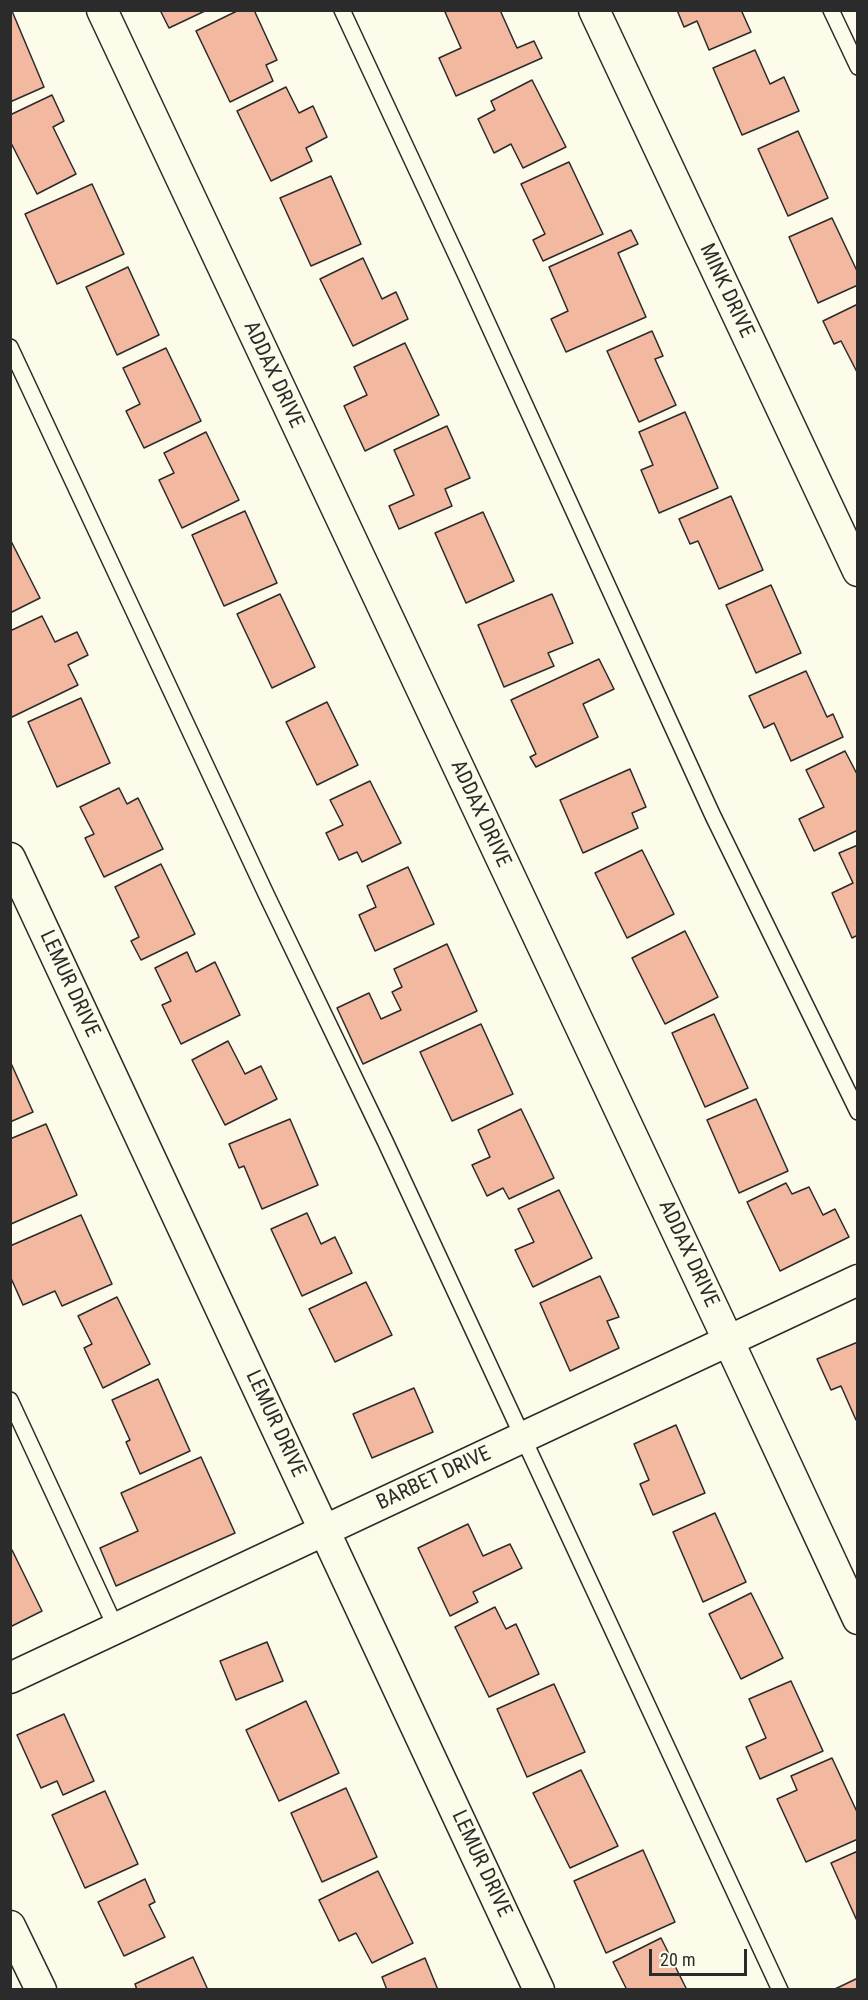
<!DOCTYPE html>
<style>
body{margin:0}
#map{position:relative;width:868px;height:2000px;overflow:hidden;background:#fdfbea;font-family:"Roboto Condensed",sans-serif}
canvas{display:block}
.frame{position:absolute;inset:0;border:12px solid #2b2b2b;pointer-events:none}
.scale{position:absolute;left:649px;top:1949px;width:98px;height:27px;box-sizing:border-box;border:3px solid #2b2b2b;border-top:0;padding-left:8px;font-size:18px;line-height:21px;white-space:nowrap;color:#2b2b2b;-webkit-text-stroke:4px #fdfbea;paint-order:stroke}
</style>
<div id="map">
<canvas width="868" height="2000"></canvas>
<div class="frame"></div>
<div class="scale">20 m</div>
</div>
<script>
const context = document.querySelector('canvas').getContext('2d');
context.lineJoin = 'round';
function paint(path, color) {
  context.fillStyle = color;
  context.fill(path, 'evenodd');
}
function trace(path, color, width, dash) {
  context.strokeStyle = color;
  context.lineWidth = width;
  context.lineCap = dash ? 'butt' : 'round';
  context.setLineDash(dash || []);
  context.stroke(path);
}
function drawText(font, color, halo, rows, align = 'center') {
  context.font = font + ' "Roboto Condensed",sans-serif';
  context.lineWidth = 4.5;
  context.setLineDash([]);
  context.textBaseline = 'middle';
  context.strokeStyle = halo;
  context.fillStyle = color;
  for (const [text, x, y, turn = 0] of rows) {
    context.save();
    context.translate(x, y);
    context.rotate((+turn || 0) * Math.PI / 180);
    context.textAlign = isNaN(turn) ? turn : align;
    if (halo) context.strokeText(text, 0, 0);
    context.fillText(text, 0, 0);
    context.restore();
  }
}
const building = new Path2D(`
 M160 10H207L169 28Z
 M239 10H254L277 60 266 65 273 81 230 102 196 31Z
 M449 10H500L517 48 534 41 542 58 456 96 439 58 461 48 445 12Z
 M677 10H745L742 12 751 32 709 50 697 21 684 27Z
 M12 11 44 87 10 102V12Z
 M755 50 770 84 784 77 799 111 742 135 713 68Z
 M532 80 566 147 523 168 511 144 494 153 478 119 495 110 491 101Z
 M286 87 299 113 313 106 327 137 306 148 312 161 271 181 237 111Z
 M52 95 64 121 53 127 76 174 37 194 10 141V115Z
 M798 131 828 198 788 216 758 149Z
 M569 162 603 234 543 261 533 240 545 234 521 184Z
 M331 176 361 244 311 266 280 198Z
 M92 184 124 254 57 284 25 214Z
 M832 218 858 273V285L818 303 789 237Z
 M631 230 638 244 618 253 646 317 566 352 551 319 568 311 549 267Z
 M363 258 382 299 396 292 408 319 353 346 320 279Z
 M128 267 159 335 117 355 86 287Z
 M858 304V374L841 341 834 344 823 321Z
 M652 331 663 356 655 359 676 405 639 422 607 351Z
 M405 343 439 415 365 451 344 406 367 395 354 367Z
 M166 348 201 421 144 448 126 411 140 404 123 368Z
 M685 412 718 488 659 513 641 470 653 465 639 432Z
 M447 426 470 478 445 489 452 506 399 529 389 506 414 495 394 450Z
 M206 432 239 500 182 528 159 480 174 473 164 453Z
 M731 496 763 570 719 589 698 541 690 544 679 519Z
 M245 511 277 583 224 606 192 535Z
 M483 512 514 581 466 603 435 533Z
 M10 539 40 598 10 613Z
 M771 585 801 653 756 673 726 605Z
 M280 594 315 667 272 688 237 614Z
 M552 594 573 643 548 653 554 666 504 687 478 625Z
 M42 616 55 642 77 632 88 655 68 665 78 685 10 718V631Z
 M599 659 614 689 583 704 598 737 536 767 530 757 536 754 511 700Z
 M806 671 827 717 833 714 843 737 791 761 774 723 764 728 749 696Z
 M81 698 110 763 57 787 28 722Z
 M327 702 358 765 317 785 286 722Z
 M845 751 858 776V830L814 851 799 819 824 807 806 770Z
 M630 769 646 807 632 813 638 828 583 853 560 800Z
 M370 781 401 843 362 862 357 852 339 860 326 833 343 825 330 800Z
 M119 788 127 804 138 798 163 849 104 877 85 838 94 834 80 807Z
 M858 845V935L852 938 832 893 853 883 839 853Z
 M642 850 674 914 627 938 595 873Z
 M161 864 195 934 141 960 131 941 139 937 115 887Z
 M408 867 434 924 375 951 359 915 376 907 367 886Z
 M685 931 718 997 665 1024 632 958Z
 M447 944 477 1011 363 1064 337 1008 369 993 381 1019 401 1010 392 992 402 987 394 969Z
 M187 952 196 972 215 962 240 1015 181 1044 162 1005 171 1001 155 968Z
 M714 1014 748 1088 705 1107 672 1033Z
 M481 1024 513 1094 452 1121 420 1052Z
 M228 1041 245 1074 261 1066 277 1099 225 1125 192 1060Z
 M10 1061 33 1112 10 1122Z
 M756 1099 788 1171 739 1193 707 1120Z
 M521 1109 554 1178 509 1199 503 1188 487 1196 472 1165 490 1157 478 1130Z
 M290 1119 318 1185 262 1209 244 1166 239 1168 229 1144Z
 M46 1124 77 1195 11 1224 10 1139Z
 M786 1183 792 1194 809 1187 823 1215 835 1209 849 1237 780 1271 747 1202Z
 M559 1190 592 1258 533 1287 515 1250 534 1242 518 1209Z
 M307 1213 321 1244 335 1237 352 1273 302 1296 271 1229Z
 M81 1215 112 1284 62 1306 55 1291 23 1305 10 1276V1246Z
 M600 1276 619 1317 607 1321 619 1348 570 1371 540 1303Z
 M366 1282 392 1335 335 1362 309 1309Z
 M117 1297 150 1364 103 1388 84 1348 92 1344 78 1316Z
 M858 1342V1420H856L841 1386 831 1390 817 1359Z
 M158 1379 190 1451 140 1474 126 1442 130 1440 112 1400Z
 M414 1388 433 1432 372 1458 353 1414Z
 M676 1425 705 1493 653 1515 640 1484 649 1480 634 1444Z
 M201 1457 235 1533 116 1586 100 1548 138 1531 121 1493Z
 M715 1513 746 1582 703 1602 673 1532Z
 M468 1524 483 1556 510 1544 522 1568 473 1592 478 1602 450 1616 418 1548Z
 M12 1550 42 1611 10 1627V1551Z
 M751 1593 783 1658 741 1679 709 1614Z
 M495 1607 506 1629 516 1624 539 1674 489 1697 455 1627Z
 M267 1642 283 1681 236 1700 220 1661Z
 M791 1681 823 1751 760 1779 746 1747 766 1738 749 1699Z
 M554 1684 585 1752 527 1777 497 1709Z
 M306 1701 339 1773 279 1801 246 1730Z
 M64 1714 94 1781 63 1795 57 1781 41 1788 17 1735Z
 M832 1758 858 1814V1839L806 1862 777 1799 797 1790 791 1776Z
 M581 1770 618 1846 570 1868 533 1793Z
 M346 1788 377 1857 322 1882 291 1813Z
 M105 1791 138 1864 85 1888 52 1815Z
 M643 1850 675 1922 606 1953 574 1881Z
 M858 1851V1923L831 1863Z
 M378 1871 413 1943 372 1963 356 1933 339 1941 319 1900Z
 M145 1879 155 1902 149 1905 165 1937 124 1956 98 1902Z
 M661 1938 687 1990H627L613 1962Z
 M193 1957 208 1990H137L135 1984Z
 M425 1958 438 1990H387L382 1977Z
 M858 1978V1990H835V1989Z`);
const lane = new Path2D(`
 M342 10 467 278 713 816 858 1112
 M831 10 858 67
 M10 347 267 896 385 1141 780 1990
 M10 1400 116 1628`);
const street = new Path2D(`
 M102 10 729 1342 858 1619
 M594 10 858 571
 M10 858 539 1990
 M10 1678 858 1280
 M10 1926 41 1990`);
const streetNames = [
 ["MINK DRIVE",726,291,65],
 ["ADDAX DRIVE",273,375,65],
 ["ADDAX DRIVE",480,814,65],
 ["LEMUR DRIVE",69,984,65],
 ["ADDAX DRIVE",688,1254,65],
 ["LEMUR DRIVE",275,1424,65],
 ["BARBET DRIVE",434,1479,-25],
 ["LEMUR DRIVE",481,1864,65]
];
paint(building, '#f2b8a0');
trace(building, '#2b2b2b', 1.5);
trace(lane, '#2b2b2b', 18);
trace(street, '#2b2b2b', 33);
trace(lane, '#fdfbea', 15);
trace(street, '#fdfbea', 30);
drawText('21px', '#2b2b2b', '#fdfbea', streetNames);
</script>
